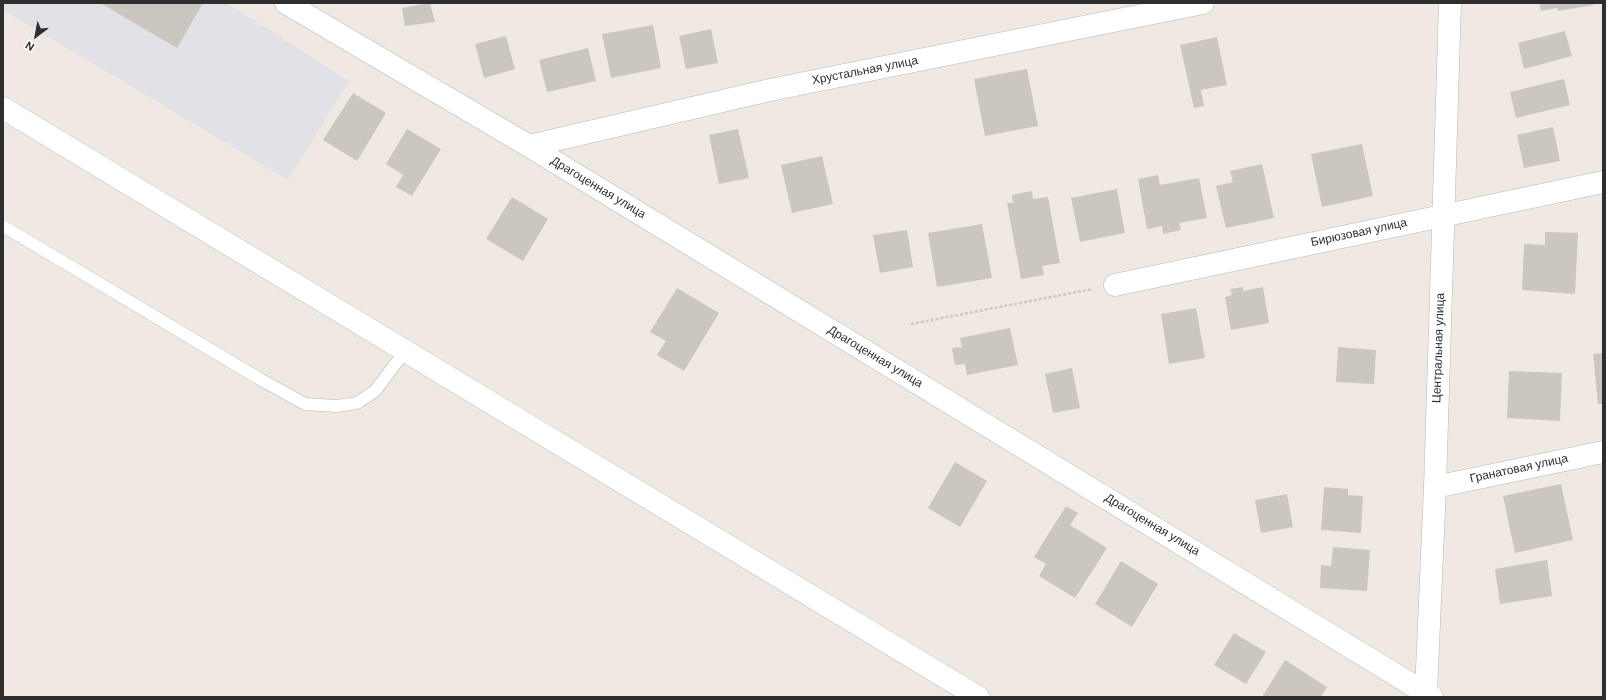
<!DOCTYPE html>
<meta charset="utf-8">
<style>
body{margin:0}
#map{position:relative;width:1606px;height:700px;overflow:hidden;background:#efe9e1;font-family:"DM Sans",sans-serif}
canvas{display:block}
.frame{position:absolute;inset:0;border:4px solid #2e2e2e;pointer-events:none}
.north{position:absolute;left:16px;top:16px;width:40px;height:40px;-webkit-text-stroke:3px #fff;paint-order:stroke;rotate:212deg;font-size:11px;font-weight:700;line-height:16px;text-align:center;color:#2e2e2e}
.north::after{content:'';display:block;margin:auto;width:14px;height:18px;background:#2e2e2e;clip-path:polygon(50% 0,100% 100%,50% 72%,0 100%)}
</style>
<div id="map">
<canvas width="1606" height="700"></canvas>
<div class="frame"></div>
<div class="north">N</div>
</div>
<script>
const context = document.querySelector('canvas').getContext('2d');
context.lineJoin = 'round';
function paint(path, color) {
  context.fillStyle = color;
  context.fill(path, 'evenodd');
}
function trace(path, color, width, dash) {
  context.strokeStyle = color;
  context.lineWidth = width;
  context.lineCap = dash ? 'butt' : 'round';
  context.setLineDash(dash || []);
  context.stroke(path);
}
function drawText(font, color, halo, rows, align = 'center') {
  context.font = font + ' "DM Sans",sans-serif';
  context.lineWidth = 3;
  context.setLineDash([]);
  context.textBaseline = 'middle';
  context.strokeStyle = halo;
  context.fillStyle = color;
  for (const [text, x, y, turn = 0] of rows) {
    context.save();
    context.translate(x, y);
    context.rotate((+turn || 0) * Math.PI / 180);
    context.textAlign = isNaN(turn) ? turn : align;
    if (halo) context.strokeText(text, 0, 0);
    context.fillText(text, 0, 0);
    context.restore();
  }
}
const industrial = new Path2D(`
 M3 3H227L349 81 288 180 3 10Z`);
const building = new Path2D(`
 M100 3H203L177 48Z
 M430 3 435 22 405 26 402 8Z
 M1539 3H1594V5L1558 11 1557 8 1541 11Z
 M653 25 661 68 611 78 602 34Z
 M711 29 718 63 686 69 679 36Z
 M1565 31 1572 56 1524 69 1518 43Z
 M506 36 515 69 484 78 475 44Z
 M1217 37 1227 85 1201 90 1204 106 1194 108 1180 45Z
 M588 48 596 81 547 92 539 60Z
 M1027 69 1038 126 985 136 974 79Z
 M1564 79 1570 105 1516 118 1510 92Z
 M353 93 386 113 357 161 323 140Z
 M1553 127 1560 161 1524 168 1517 135Z
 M407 129 441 149 412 196 396 187 403 175 386 164Z
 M738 129 749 178 719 184 709 135Z
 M1362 144 1373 196 1322 207 1311 154Z
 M822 156 833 204 792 213 781 165Z
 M1262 164 1274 218 1226 228 1216 186 1233 182 1230 171Z
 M1158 175 1160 185 1199 178 1207 218 1179 223 1181 230 1163 234 1162 226 1147 229 1138 179Z
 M1117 189 1125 233 1080 242 1071 198Z
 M1032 191 1033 199 1048 197 1060 263 1042 266 1044 275 1021 279 1007 203H1013L1012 195Z
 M512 197 548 219 523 261 486 239Z
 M982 224 992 278 937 287 928 233Z
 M907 230 913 267 880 273 873 235Z
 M1545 232 1578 233 1575 294 1522 290 1524 244 1545 245Z
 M1243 287V291L1263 287 1269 323 1231 330 1225 297 1232 295 1230 289Z
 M677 288 719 313 684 371 657 355 666 341 650 332Z
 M1196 308 1205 358 1169 364 1161 314Z
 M1010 328 1018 365 967 375 965 364 955 365 952 348 962 347 960 338Z
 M1338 347 1376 350 1374 384 1336 382Z
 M1603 353V404H1598L1593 354Z
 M1072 368 1080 408 1053 413 1045 374Z
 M1509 371 1562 373 1560 421 1507 418Z
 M955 462 987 481 960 527 928 508Z
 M1561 484 1573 540 1515 553 1503 496Z
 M1324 487 1348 489V495L1363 496 1361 533 1321 530Z
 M1287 494 1293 527 1261 533 1255 500Z
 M1066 506 1078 513 1070 525 1107 548 1075 598 1039 576 1046 564 1034 557Z
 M1333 547 1370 550 1367 591 1320 588 1321 565 1331 566Z
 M1547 560 1552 596 1500 604 1495 569Z
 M1121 561 1158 584 1132 627 1095 604Z
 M1234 633 1266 652 1246 684 1214 665Z
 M1285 660 1327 687 1321 697H1262Z`);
const path = new Path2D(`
 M911 324 1093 289`);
const lane = new Path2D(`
 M3 226 258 378 305 404 336 406 357 403 375 391 406 350`);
const street = new Path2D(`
 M286 3 529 146 1432 697
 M3 108 978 697
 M529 146 770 90 1203 3
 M1115 285 1603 182
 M1435 487 1603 452
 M1426 692 1435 487 1450 3`);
const streetNames = [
 ["Хрустальная улица",865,71,-11],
 ["Драгоценная улица",598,188,31],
 ["Бирюзовая улица",1359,233,-12],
 ["Центральная улица",1439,348,-88],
 ["Драгоценная улица",875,357,31],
 ["Гранатовая улица",1519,469,-12],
 ["Драгоценная улица",1152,525,31]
];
paint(industrial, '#e3e1e8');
paint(building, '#cbc7bf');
trace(lane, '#b4b7c1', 13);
trace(street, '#b4b7c1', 23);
trace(path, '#c9c9c9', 2.5, [3, 2]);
trace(lane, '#fff', 12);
trace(street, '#fff', 22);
drawText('12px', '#2e2e2e', '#fff', streetNames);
</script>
